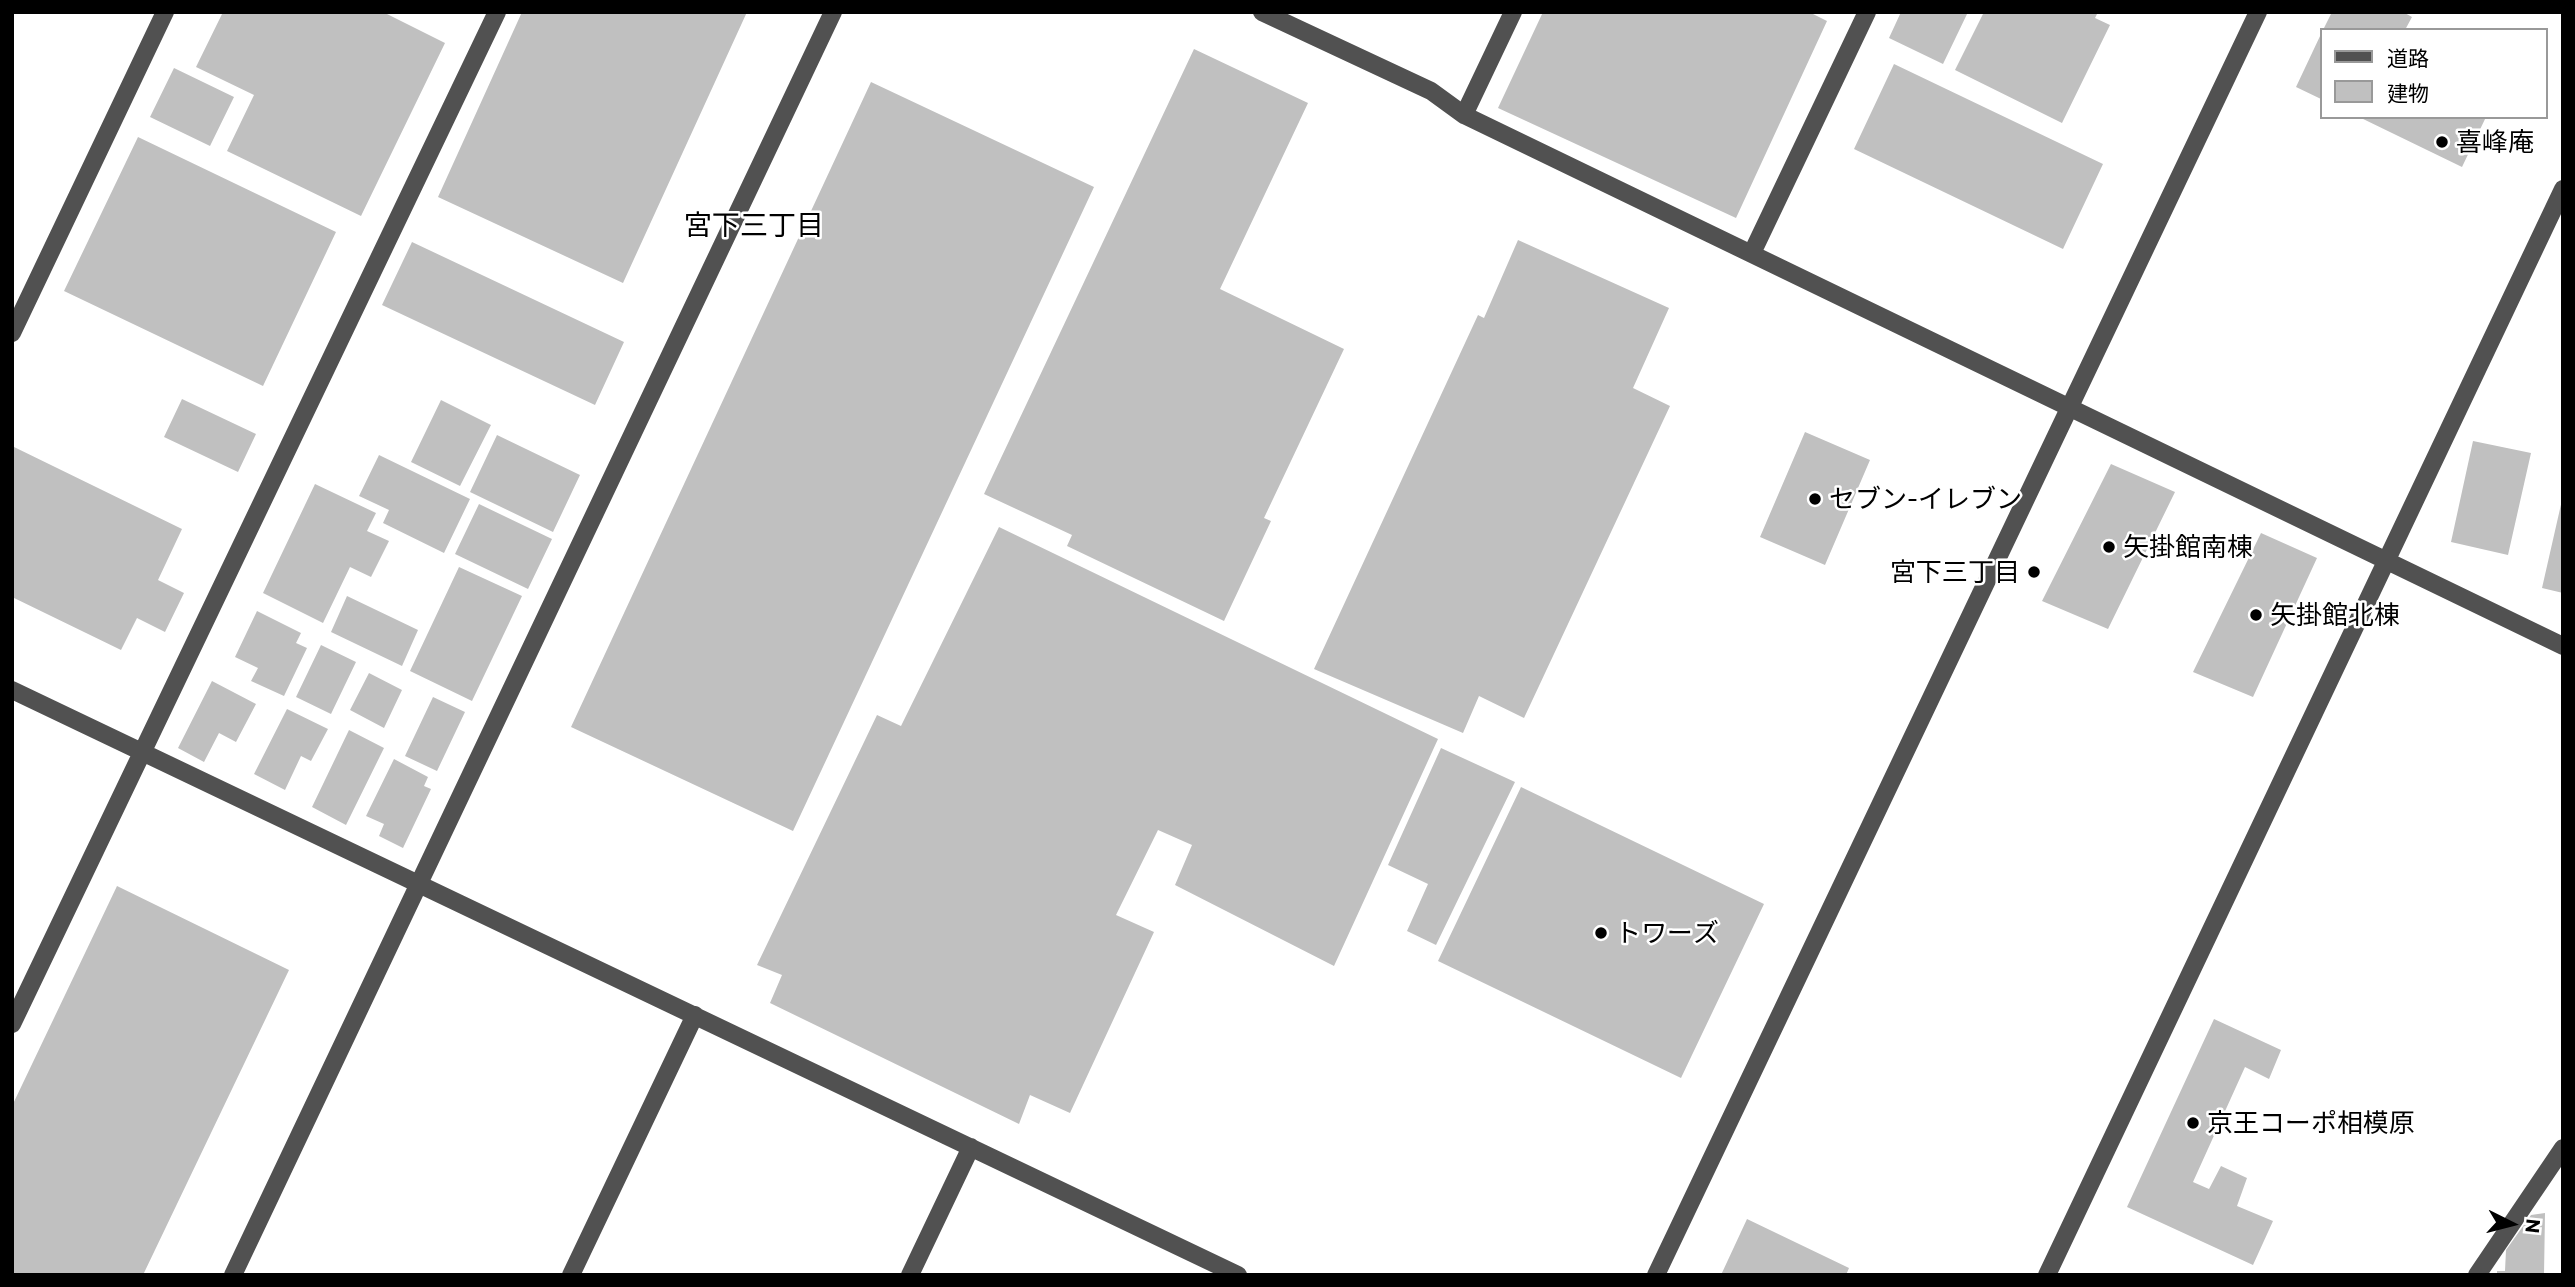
<!DOCTYPE html>
<meta charset="utf-8">
<style>
body{margin:0}
#map{position:relative;width:2575px;height:1287px;overflow:hidden;background:#fff;font-family:Commissioner,"Noto Sans JP",sans-serif}
canvas{display:block}
.frame{position:absolute;inset:0;border:14px solid #000;pointer-events:none}
.legend{position:absolute;left:2320px;top:28px;width:228px;height:91px;box-sizing:border-box;background:#fff;border:2px solid #999;margin:0;padding:9px 12px;list-style:none;font-size:21px;color:#000}
.legend li{display:flex;align-items:center;gap:14px;height:35px}
.legend b{width:35px;border:2px solid #999}
.north{position:absolute;left:2477px;top:1189px;width:70px;height:70px;-webkit-text-stroke:5px #fff;paint-order:stroke;rotate:96deg;font-size:19px;font-weight:700;line-height:28px;text-align:center;color:#000}
.north::after{content:'';display:block;margin:auto;width:24px;height:32px;background:#000;clip-path:polygon(50% 0,100% 100%,50% 72%,0 100%)}
</style>
<div id="map">
<canvas width="2575" height="1287"></canvas>
<div class="frame"></div>
<ul class="legend">
<li><b style="height:9px;background:#515151"></b>道路</li>
<li><b style="height:19px;background:#c0c0c0"></b>建物</li>
</ul>
<div class="north">N</div>
</div>
<script>
const context = document.querySelector('canvas').getContext('2d');
context.lineJoin = 'round';
function paint(path, color) {
  context.fillStyle = color;
  context.fill(path, 'evenodd');
}
function trace(path, color, width, dash) {
  context.strokeStyle = color;
  context.lineWidth = width;
  context.lineCap = dash ? 'butt' : 'round';
  context.setLineDash(dash || []);
  context.stroke(path);
}
function drawText(font, color, halo, rows, align = 'center') {
  context.font = font + ' Commissioner,"Noto Sans JP",sans-serif';
  context.lineWidth = 5;
  context.setLineDash([]);
  context.textBaseline = 'middle';
  context.strokeStyle = halo;
  context.fillStyle = color;
  for (const [text, x, y, turn = 0] of rows) {
    context.save();
    context.translate(x, y);
    context.rotate((+turn || 0) * Math.PI / 180);
    context.textAlign = isNaN(turn) ? turn : align;
    if (halo) context.strokeText(text, 0, 0);
    context.fillText(text, 0, 0);
    context.restore();
  }
}
const building = new Path2D(`
 M223 12H383L445 43 361 216 227 151 254 95 196 67Z
 M522 12H747L623 283 438 197Z
 M1543 12H1809L1827 21 1736 218 1498 108Z
 M1901 12H1968L1943 64 1889 38Z
 M1984 12H2098L2095 18 2110 25 2062 123 1955 70Z
 M2332 12H2403L2412 17 2405 30H2323Z
 M2321 34V99L2296 87Z
 M1194 49 1308 103 1220 289 1344 349 1264 518 1271 521 1224 621 1067 546 1072 535 984 494Z
 M1894 64 2103 164 2063 249 1854 149Z
 M174 68 234 97 210 146 150 117Z
 M871 82 1094 187 793 831 571 727Z
 M2359 117H2486L2462 167Z
 M138 137 336 232 263 386 64 291Z
 M1518 240 1669 308 1633 388 1670 406 1524 718 1479 696 1463 733 1314 669 1478 315 1484 318Z
 M412 242 624 342 595 405 382 305Z
 M182 399 256 434 238 472 164 437Z
 M441 400 491 425 460 486 411 462Z
 M1805 432 1870 460 1825 565 1760 537Z
 M497 435 580 475 553 532 470 492Z
 M2473 441 2531 453 2508 555 2451 542Z
 M12 446 182 529 158 580 184 593 165 632 137 618 121 650 12 597Z
 M379 455 470 499 444 553 383 523 389 510 359 496Z
 M2111 464 2175 492 2108 629 2042 601Z
 M315 484 376 513 367 531 389 541 371 577 350 567 323 623 263 593Z
 M2562 500H2563V593L2542 588Z
 M479 504 552 539 528 589 455 554Z
 M999 527 1438 739 1334 966 1175 885 1192 845 1158 830 1116 915 1154 932 1070 1113 1030 1095 1019 1124 770 1003 782 975 757 965 877 715 901 726Z
 M2261 533 2317 558 2253 697 2193 672Z
 M459 567 522 596 472 701 410 671Z
 M347 596 418 630 402 666 331 632Z
 M257 611 301 633 296 643 307 648 284 696 251 681 258 668 235 657Z
 M321 645 356 662 331 714 296 697Z
 M369 673 402 690 384 728 350 710Z
 M212 681 256 704 236 742 219 733 204 762 178 748Z
 M433 697 465 712 437 771 405 756Z
 M287 709 328 729 311 761 301 756 285 790 254 774Z
 M349 730 384 748 346 825 312 807Z
 M1441 748 1515 782 1436 945 1407 931 1428 884 1388 865Z
 M394 759 428 777 424 786 431 789 403 848 379 836 384 824 366 816Z
 M1521 787 1764 904 1681 1078 1438 961Z
 M117 886 289 970 143 1275H12V1106Z
 M2214 1019 2281 1050 2269 1079 2245 1067 2193 1182 2209 1189 2221 1166 2247 1178 2237 1206 2273 1221 2253 1265 2127 1207Z
 M2545 1213 2544 1275H2497V1271H2505L2506 1250 2531 1215Z
 M1747 1219 1849 1268 1846 1275H1721Z`);
const minor = new Path2D(`
 M1262 12 1431 91 1464 115 2563 646
 M1464 115 1513 12
 M1752 253 1867 12
 M12 333 165 12
 M12 690 1238 1275
 M12 1024 497 12
 M233 1275 833 12
 M571 1275 695 1015
 M910 1275 971 1147
 M1656 1275 2258 12
 M2047 1275 2563 189
 M2477 1275 2563 1148`);
const markers = [
 [2442,142,7,"#000"],
 [1815,499,7,"#000"],
 [2109,547,7,"#000"],
 [2034,572,7,"#000"],
 [2256,615,7,"#000"],
 [1601,933,7,"#000"],
 [2193,1123,7,"#000"]
];
const poiNames = [
 ["喜峰庵",2456,142],
 ["セブン-イレブン",1829,499],
 ["矢掛館南棟",2123,547],
 ["宮下三丁目",2020,572,"right"],
 ["矢掛館北棟",2270,615],
 ["トワーズ",1615,933],
 ["京王コーポ相模原",2207,1123]
];
const neighbourhoodNames = [
 ["宮下三丁目",754,226]
];
paint(building, '#c0c0c0');
trace(minor, '#515151', 18);
for (const [x, y, r, color] of markers) {
  const dot = new Path2D();
  dot.arc(x, y, r, 0, 2 * Math.PI);
  context.fillStyle = color;
  context.fill(dot);
  trace(dot, '#fff', 2.5);
}
drawText('26px', '#000', '#fff', poiNames, 'left');
drawText('28px', '#000', '#fff', neighbourhoodNames);
</script>
